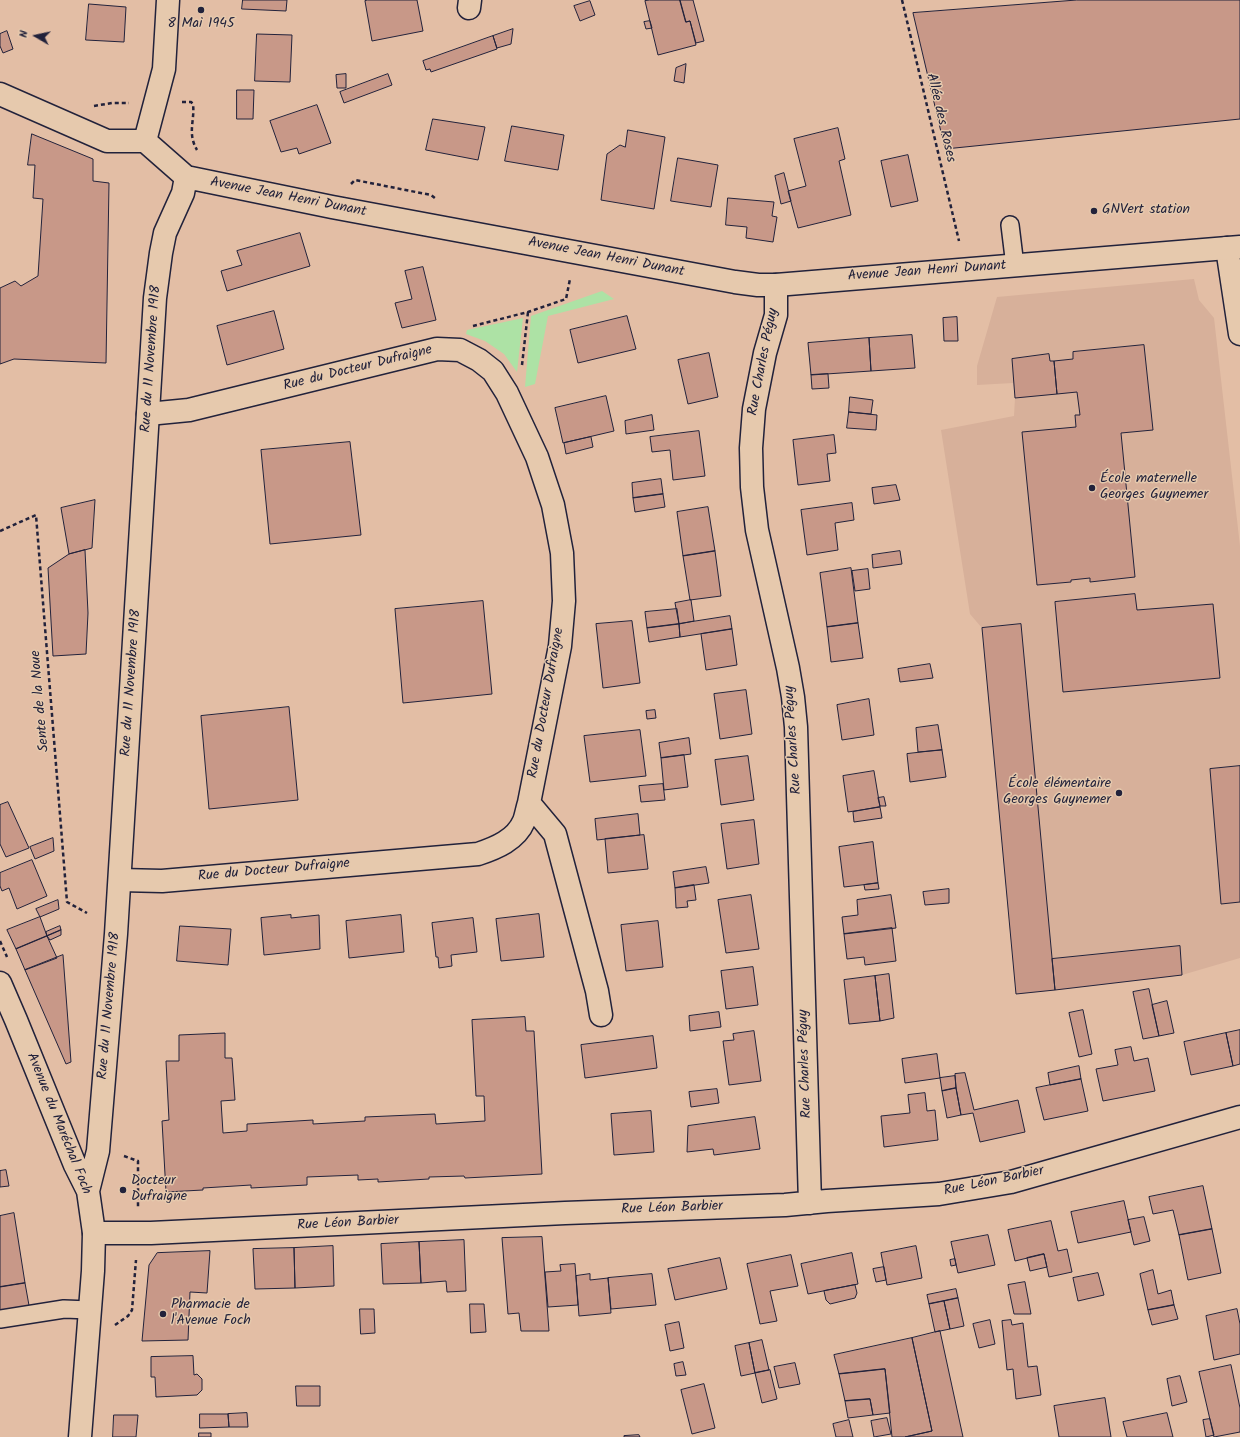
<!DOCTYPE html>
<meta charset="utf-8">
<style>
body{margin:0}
#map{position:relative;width:1240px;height:1437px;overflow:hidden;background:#e3bea5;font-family:Kalam,sans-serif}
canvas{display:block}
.north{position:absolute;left:16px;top:16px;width:40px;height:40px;-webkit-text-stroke:3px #e6c9ad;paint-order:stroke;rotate:279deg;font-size:11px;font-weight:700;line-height:16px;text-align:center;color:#22223b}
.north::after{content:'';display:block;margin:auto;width:14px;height:18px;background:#22223b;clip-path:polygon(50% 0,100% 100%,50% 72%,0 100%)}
</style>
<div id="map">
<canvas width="1240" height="1437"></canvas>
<div class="north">N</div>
</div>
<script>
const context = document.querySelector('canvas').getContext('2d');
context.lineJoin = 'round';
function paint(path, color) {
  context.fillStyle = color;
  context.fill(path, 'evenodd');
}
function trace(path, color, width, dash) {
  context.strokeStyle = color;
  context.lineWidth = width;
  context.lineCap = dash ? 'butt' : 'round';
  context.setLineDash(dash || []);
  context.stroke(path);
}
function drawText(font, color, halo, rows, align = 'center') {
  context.font = font + ' Kalam,sans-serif';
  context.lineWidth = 3;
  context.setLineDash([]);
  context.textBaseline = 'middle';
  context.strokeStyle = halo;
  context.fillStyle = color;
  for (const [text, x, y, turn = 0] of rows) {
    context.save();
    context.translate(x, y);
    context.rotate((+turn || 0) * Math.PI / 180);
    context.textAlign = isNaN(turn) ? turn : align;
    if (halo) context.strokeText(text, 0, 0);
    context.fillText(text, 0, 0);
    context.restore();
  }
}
const built = new Path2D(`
 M1194 279 1199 300 1214 318 1240 546V958L1182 975 1016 994 982 628 970 614 941 430 1014 416 1015 398 1013 383 977 385V366L997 297Z`);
const green = new Path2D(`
 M602 291 614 299 548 316 535 384 525 387 531 316Z
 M523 318 517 372 504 354 485 341 466 334 467 330Z`);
const building = new Path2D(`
 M243 0H287L286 11 242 9Z
 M368 0H417L423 31 372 41 365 1Z
 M650 0H680L686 22 690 21 696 45 658 55 645 1Z
 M680 0H693L704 41 696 43 690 21 686 22Z
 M1077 0H1240V119L945 149 913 13Z
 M590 1 595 15 580 21 574 6Z
 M89 4 126 7 124 42 86 40Z
 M650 21 652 28 646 29 644 22Z
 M513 29 511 44 497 48 493 36Z
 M7 31 13 49 3 53 0 46V34Z
 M257 34 292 35 290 82 255 81Z
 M493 36 497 49 431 72 430 69 426 70 423 61Z
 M686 64 684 83 674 81 676 68Z
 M346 74V88H337L336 75Z
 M388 74 392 85 344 103 340 92Z
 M237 90H254L253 119H237Z
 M317 105 331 143 299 154 297 148 281 152 270 121Z
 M433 119 485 127 478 160 426 150Z
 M512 126 564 135 558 170 505 161Z
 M838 128 845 159 839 161 851 215 798 228 788 191 806 186 794 139Z
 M628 130 665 137 654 209 601 200 607 154 620 145 625 147Z
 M32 134 93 159V181L109 183 106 363 14 359 0 364V288L15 281 21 286 38 276 43 199 33 198 35 165H28Z
 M908 155 918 201 891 207 881 161Z
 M678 158 718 165 711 207 671 201Z
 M784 173 791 201 781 204 775 176Z
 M728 198 774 202 772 216 777 217 773 242 746 238 747 227 726 225Z
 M300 233 310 266 227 291 221 271 242 265 237 251Z
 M423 267 436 320 402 328 395 303 412 299 405 271Z
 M274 311 284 349 227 365 217 326Z
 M627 316 636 349 578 363 570 330Z
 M957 317 958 341H944L943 318Z
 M912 335 915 368 871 371 869 338Z
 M869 338 871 371 811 375 808 343Z
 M1144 345 1153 430 1121 433 1135 577 1090 582V578L1071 580V582L1037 585 1022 432 1076 427 1075 415H1080L1077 392 1057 394 1054 361 1073 359V352Z
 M709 353 718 397 688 404 678 360Z
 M1049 354 1050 361H1054L1057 394 1015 398 1012 359Z
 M828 374 829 388 812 389 811 375Z
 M606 396 614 431 563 443 555 408Z
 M850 397 873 400 871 414 849 412Z
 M849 412 877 415 876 430 847 428Z
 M652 415 654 430 626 434 625 421Z
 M699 431 705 476 673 480 670 450 652 452 650 437Z
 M834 435 836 453 827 454 830 481 798 485 793 440Z
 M591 437 593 447 566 454 564 443Z
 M350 442 361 535 270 544 261 450Z
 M661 479 663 494 633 498 632 483Z
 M896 485 900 500 874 504 872 488Z
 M663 494 665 507 635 512 633 498Z
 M95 500 92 548 69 554 61 508Z
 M852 503 854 520 835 523 838 550 807 555 801 510Z
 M708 507 715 551 683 556 677 512Z
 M85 550 88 613 86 654 53 656 48 568 69 554Z
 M715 551 721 596 690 600 683 556Z
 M900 551 902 564 873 568 872 555Z
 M851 568 858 623 827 627 820 573Z
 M868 569 870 589 855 591 852 571Z
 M1135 594 1137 610 1213 604 1220 678 1063 692 1055 602Z
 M691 600 694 621 679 624 675 603Z
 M483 601 492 694 403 703 395 609Z
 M677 609 679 624 647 628 645 612Z
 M730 616 732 629 680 637 679 624Z
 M632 621 640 683 603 688 596 624Z
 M858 623 863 658 831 662 827 627Z
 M679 624 680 637 649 642 647 628Z
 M1021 624 1055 990 1016 994 982 628Z
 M732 629 737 665 706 670 701 634Z
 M930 664 933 678 900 682 898 669Z
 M746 690 752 734 720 739 714 694Z
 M869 699 874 735 842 740 837 705Z
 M289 707 298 800 209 809 201 716Z
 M655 710 656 718 647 719 646 711Z
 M938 725 942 750 918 752 916 728Z
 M640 730 646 776 590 782 584 736Z
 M689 738 691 754 661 758 659 743Z
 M942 750 946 777 910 782 907 754Z
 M684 755 688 787 664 790 661 758Z
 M748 756 754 800 721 805 715 760Z
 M1240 766V902L1221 904 1210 769Z
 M874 771 880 807 848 812 843 776Z
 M663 784 665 800 641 802 639 786Z
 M884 797 886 806H880L878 798Z
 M8 802 29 848 6 857 0 844V805Z
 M880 807 882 818 854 822 853 812Z
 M638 814 640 835 597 840 595 819Z
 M754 820 759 864 727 869 721 824Z
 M644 835 648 869 608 873 605 839Z
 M53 838 54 851 35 859 30 847Z
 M873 842 878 883 844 887 839 847Z
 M32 860 47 896 17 909 9 888 2 891 0 886V873Z
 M706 867 709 883 675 888 673 872Z
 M878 883 879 889 865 890 864 885Z
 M694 885 696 900 687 901 688 907 676 908 675 888Z
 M949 889V903L925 905 923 892Z
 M751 895 759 949 726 953 718 900Z
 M891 895 896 928 844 934 842 917 858 915 857 900Z
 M58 900 59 909 40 917 36 909Z
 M539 914 544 957 501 961 496 919Z
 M291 915V918L319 915 320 949 264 955 261 918Z
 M401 915 404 952 349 958 346 921Z
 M40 917 47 936 16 949 7 930Z
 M473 918 477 952 451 955 452 966 439 968 438 957H436L432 923Z
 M658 921 663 967 626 971 621 925Z
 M60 926 61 930 47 936 46 932Z
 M180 926 231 929 228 965 177 961Z
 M892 928 896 961 865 965 864 957 847 959 844 934Z
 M61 930V935L50 940 47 936Z
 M47 936 57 958 25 970 16 949Z
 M1180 946 1182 975 1055 990 1052 959Z
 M63 955 71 1062 66 1064 25 970Z
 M753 967 758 1005 726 1009 721 971Z
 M889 974 894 1018 880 1021 875 976Z
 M875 976 880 1021 849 1024 844 980Z
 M1149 989 1159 1036 1143 1039 1133 992Z
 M1167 1001 1174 1033 1159 1036 1152 1005Z
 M1083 1010 1092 1054 1079 1057 1069 1013Z
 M719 1012 721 1027 690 1031 689 1016Z
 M525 1017 526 1031H534L542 1174 465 1178 464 1176 429 1177V1179L378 1182V1179L358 1180V1175L307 1177V1185L251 1188V1185L203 1188V1190L166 1192 162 1121 169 1120 166 1061H179V1035L225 1033V1058H232L235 1100 221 1101 223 1133 247 1131V1124L313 1120V1124L365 1121V1117L435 1114 436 1124 485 1121 484 1096H476L472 1020Z
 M1240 1030V1064L1233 1066 1226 1033Z
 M754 1031 761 1081 729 1085 723 1041 734 1040 733 1034Z
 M1226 1033 1233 1066 1191 1075 1184 1042Z
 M653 1036 657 1068 585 1078 581 1045Z
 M1131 1047 1134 1061 1148 1058 1155 1091 1103 1101 1096 1069 1118 1065 1115 1050Z
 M937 1054 940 1078 905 1083 902 1059Z
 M1079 1066 1081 1079 1050 1085 1048 1073Z
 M965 1073 974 1110 1018 1100 1025 1132 980 1142 973 1113 961 1115 956 1088 955 1074Z
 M955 1076 956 1088 942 1091 940 1078Z
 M1081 1079 1088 1111 1044 1120 1036 1088Z
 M956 1088 961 1115 947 1118 942 1091Z
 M717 1089 719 1103 691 1107 689 1092Z
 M925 1093 927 1111 935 1110 938 1140 884 1147 881 1116 910 1113 908 1095Z
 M651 1111 654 1152 614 1155 611 1114Z
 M755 1117 760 1149 714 1155 713 1149 687 1152 688 1126Z
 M6 1170 9 1186 0 1187V1171Z
 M1203 1186 1212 1229 1179 1235 1173 1210 1153 1214 1149 1197Z
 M1124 1201 1131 1232 1078 1243 1071 1212Z
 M14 1213 25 1283 0 1287V1216Z
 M1144 1217 1150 1241 1134 1245 1128 1220Z
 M1051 1221 1058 1251 1067 1249 1072 1272 1049 1277 1044 1254 1015 1261 1008 1230Z
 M1212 1229 1221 1273 1188 1280 1179 1235Z
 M988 1235 995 1265 958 1273 951 1242Z
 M542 1237 549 1331H521L519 1313 508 1314 502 1238Z
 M464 1240 466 1291 447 1292 446 1281 421 1283 419 1242Z
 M419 1242 421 1283 383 1284 381 1244Z
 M333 1246 334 1286 295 1288 294 1248Z
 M916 1246 922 1278 887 1285 881 1253Z
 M294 1248 295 1288 255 1289 253 1249Z
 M210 1251 207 1293 190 1292 188 1340 142 1341 149 1265 157 1253Z
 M852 1253 858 1284 808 1294 801 1264Z
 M1044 1254 1047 1267 1030 1271 1027 1258Z
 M791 1255 798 1286 770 1291 777 1321 760 1324 747 1264Z
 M720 1258 727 1289 675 1300 668 1269Z
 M955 1259 956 1265 951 1266 950 1260Z
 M575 1264 578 1305 548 1307 545 1272 561 1271 560 1265Z
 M884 1267 886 1280 876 1282 873 1269Z
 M1153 1270 1158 1294 1171 1290 1174 1305 1148 1310 1140 1274Z
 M1098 1273 1104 1295 1078 1301 1073 1278Z
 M590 1274V1280L608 1278 611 1313 579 1316 576 1276Z
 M652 1274 656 1305 611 1309 608 1278Z
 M1025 1282 1031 1314H1014L1008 1285Z
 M25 1283 30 1311 0 1315V1287Z
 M855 1285 857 1293 855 1298 830 1304 826 1300 824 1291Z
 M956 1289 958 1298 929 1304 927 1295Z
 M958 1298 964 1326 950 1329 944 1301Z
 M944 1301 950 1329 935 1332 929 1304Z
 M470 1304H484L486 1332 471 1333Z
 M1174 1305 1178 1319 1152 1325 1148 1310Z
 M360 1309H374L375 1333 361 1334Z
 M1237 1309 1240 1324V1354L1214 1360 1206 1316Z
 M990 1320 995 1344 979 1348 973 1324Z
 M1011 1320 1012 1325 1023 1323 1028 1367 1037 1366 1041 1395 1016 1399 1013 1369 1007 1370 1002 1321Z
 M679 1322 684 1348 670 1351 665 1325Z
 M940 1331 963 1437H905L932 1431 912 1338Z
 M912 1338 932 1431 905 1437H892L885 1369 839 1374 834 1355Z
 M762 1340 769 1370 755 1373 749 1343Z
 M749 1343 755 1373 741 1376 735 1346Z
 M193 1356 194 1375 197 1374 202 1379V1390L197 1395 156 1397 155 1377H151V1357Z
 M683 1362 686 1375 676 1376 674 1364Z
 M795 1363 800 1384 779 1388 774 1367Z
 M1231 1365 1240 1408V1432L1214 1437 1199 1372Z
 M885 1369 890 1413 873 1415 870 1399 845 1401 839 1374Z
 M770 1370 777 1399 762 1403 755 1373Z
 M1180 1376 1187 1402 1172 1406 1167 1379Z
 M704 1384 715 1428 692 1434 681 1390Z
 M296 1386H320V1406H297Z
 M1105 1398 1111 1437H1059L1054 1406Z
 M870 1399 873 1415 848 1418 845 1401Z
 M247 1413 248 1427H229L228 1414Z
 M1167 1413 1173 1437H1127L1123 1422Z
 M200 1414H228L229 1427 200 1428Z
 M114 1415H138L136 1437H113Z
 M887 1418 891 1434 874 1437 871 1421Z
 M1210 1419 1214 1435 1206 1437 1203 1420Z
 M849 1420 853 1437H836L833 1424Z
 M199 1433H211V1437H199Z
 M639 1435 640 1437H624V1436Z`);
const path = new Path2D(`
 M902 0 959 241
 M182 102H191L193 104C195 121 187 133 197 150
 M94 106 112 103H129
 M351 184 355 180 431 195 436 199
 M473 326 528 312 566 299 570 279
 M522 365 528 312
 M0 531 36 515 67 902 87 913
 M0 941 7 957
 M124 1156 138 1161V1207
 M115 1325 128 1316 132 1310 136 1260`);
const lane = new Path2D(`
 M1010 225 1015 266
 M0 1319 64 1309 90 1310`);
const street = new Path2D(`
 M469 8 470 0
 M1227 248 1240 334
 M776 285V315L765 353 754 409 751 448 752 487 757 530 788 668 793 697 796 727 810 1203
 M529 803 555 834 597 991 601 1015
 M120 880 162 881 478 854C496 848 516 840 524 821 526 816 527 809 529 803L560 646 564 601 562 553 553 505 537 457 507 393 493 371 479 360 460 350 437 349 189 410 148 414
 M94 1233H151L565 1213 785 1205 827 1201 939 1194 1011 1182 1240 1117`);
const secondary = new Path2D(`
 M0 94 107 141H145L186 177 332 207 735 282 758 285H776L1240 247
 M145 141 164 69 168 0
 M0 983 16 1020 75 1165 88 1191 94 1233 93 1271 80 1437
 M88 1191 98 1151 116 934 155 298 161 253 165 233 183 193 186 177`);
const markers = [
 [201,10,4,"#22223b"],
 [1094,211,4,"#22223b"],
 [1092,488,4,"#22223b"],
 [1119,793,4,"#22223b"],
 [123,1190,4,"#22223b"],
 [163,1314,4,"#22223b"]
];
const poiNames = [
 ["8 Mai 1945",201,25,"center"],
 ["GNVert station",1102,211],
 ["École maternelle",1100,480],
 ["Georges Guynemer",1100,496],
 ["École élémentaire",1111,785,"right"],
 ["Georges Guynemer",1111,801,"right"],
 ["Docteur",131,1182],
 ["Dufraigne",131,1198],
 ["Pharmacie de",171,1306],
 ["l'Avenue Foch",171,1322]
];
const streetNames = [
 ["Allée des Roses",940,118,77],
 ["Avenue Jean Henri Dunant",288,198,11],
 ["Avenue Jean Henri Dunant",606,258,11],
 ["Avenue Jean Henri Dunant",927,272,-4],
 ["Rue du 11 Novembre 1918",152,359,-86],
 ["Rue Charles Péguy",764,362,-79],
 ["Rue du Docteur Dufraigne",358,369,-14],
 ["Rue du 11 Novembre 1918",132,683,-86],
 ["Sente de la Noue",41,701,-95],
 ["Rue du Docteur Dufraigne",547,703,-80],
 ["Rue Charles Péguy",794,740,-94],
 ["Rue du Docteur Dufraigne",274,871,-5],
 ["Rue du 11 Novembre 1918",110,1006,-85],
 ["Rue Charles Péguy",806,1064,-92],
 ["Avenue du Maréchal Foch",58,1124,68],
 ["Rue Léon Barbier",994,1182,-12],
 ["Rue Léon Barbier",672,1209,-2],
 ["Rue Léon Barbier",348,1224,-3]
];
paint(built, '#d7b09a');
paint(green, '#ade2a5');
paint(building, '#c89888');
trace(building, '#22223b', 1);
trace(lane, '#22223b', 20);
trace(street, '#22223b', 25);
trace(secondary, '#22223b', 25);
trace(path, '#22223b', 2.5, [4, 3]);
trace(lane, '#e6c9ad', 17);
trace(street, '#e6c9ad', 22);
trace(secondary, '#e6c9ad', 22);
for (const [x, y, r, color] of markers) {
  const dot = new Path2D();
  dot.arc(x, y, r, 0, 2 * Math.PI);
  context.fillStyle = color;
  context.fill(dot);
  trace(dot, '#e6c9ad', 1.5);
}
drawText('14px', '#22223b', '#e6c9ad', poiNames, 'left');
drawText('14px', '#22223b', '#e6c9ad', streetNames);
</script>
